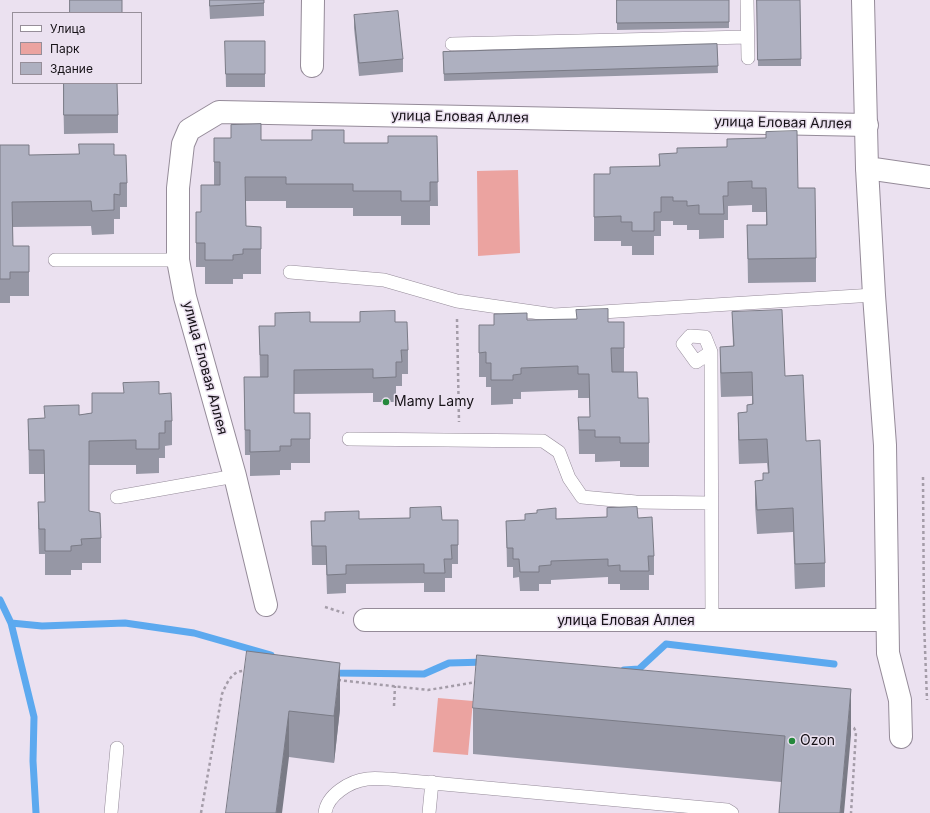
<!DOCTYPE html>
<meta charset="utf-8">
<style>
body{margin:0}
#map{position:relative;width:930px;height:813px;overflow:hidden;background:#ebe1f0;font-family:Inter,sans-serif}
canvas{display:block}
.legend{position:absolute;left:12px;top:12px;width:130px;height:72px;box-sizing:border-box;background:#ebe1f0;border:1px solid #968e99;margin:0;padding:5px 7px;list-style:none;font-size:12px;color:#161217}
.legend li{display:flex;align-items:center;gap:8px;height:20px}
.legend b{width:20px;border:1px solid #968e99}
</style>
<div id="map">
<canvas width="930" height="813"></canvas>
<ul class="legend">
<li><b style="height:5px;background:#fff"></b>Улица</li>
<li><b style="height:11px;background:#eba3a0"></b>Парк</li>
<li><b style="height:11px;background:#aeb0c0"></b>Здание</li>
</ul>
</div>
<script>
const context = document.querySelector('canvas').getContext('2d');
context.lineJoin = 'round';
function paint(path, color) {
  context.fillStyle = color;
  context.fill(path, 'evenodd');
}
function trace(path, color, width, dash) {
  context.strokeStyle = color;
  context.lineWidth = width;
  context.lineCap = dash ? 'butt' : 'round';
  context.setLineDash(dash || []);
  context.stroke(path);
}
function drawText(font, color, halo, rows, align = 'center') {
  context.font = font + ' Inter,sans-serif';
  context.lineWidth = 3;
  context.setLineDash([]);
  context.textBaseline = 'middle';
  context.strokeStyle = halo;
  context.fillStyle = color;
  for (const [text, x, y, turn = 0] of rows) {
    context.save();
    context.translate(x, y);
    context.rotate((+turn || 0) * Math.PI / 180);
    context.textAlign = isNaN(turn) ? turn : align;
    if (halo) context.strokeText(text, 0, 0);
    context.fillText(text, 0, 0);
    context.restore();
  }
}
const green = new Path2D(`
 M518 170 520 253 478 256 477 171Z
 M438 698 473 701 468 755 433 752Z`);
const stream = new Path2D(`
 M0 600 11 623 34 717 33 761 36 813
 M11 623 42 626 125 623 194 633 271 655
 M624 670 639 669 666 644 834 664
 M331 672 336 673 424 674 449 663 486 662`);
const path = new Path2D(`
 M457 319 459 422
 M923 477 924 622 927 700
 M325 607 344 613
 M338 680 428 690 477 682
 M394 706 395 686
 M848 726 854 728 856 732 851 813
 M201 813 222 694C227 683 232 669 247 671`);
const service = new Path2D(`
 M747 0 748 58
 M452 44 747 37
 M55 260H178
 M290 272 384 280 457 301 554 315 874 295
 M711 352 696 362 683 344 690 336 705 337 711 352 712 621
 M349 439 543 441 559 452 569 478 582 497 636 502 711 503
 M117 497 235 476
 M111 813 117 748
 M325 813C327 795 350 781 367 779 374 778 382 779 389 779L727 810 732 813
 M429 813 432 782`);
const minor = new Path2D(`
 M312 66 313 0
 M867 168 874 295 885 445 888 653 900 700 901 737
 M266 605 235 476 185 297 178 260V188L183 144 189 130 219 112 867 125
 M365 620H887`);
const tertiary = new Path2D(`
 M863 0 867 168 930 177`);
const wall = new Path2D(`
 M209 0H264V16L210 19Z
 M617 0H729V28L617 30Z
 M757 0H800L801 66H758Z
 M354 15 403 59V72L359 76 354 28Z
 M225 41H265V87H226Z
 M717 44 718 73 444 81 443 52Z
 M63 83 118 115V133L64 134Z
 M437 136 438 206H430V225H401V216H353V208H286V201H246V226L261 227V274H243V279H233V284H205V267H196V212H201L214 185V138L261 140 344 143H388Z
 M0 145 29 155H114L127 183V207H120V219H114V234L92 235 91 226 13 227V246H29V296H10V303H0Z
 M659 154 798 188 816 258V282L748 283 747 225H766V212H752V205L728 206V220H724V238L699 239V230H687V225H673V221H661V236H654V255H632V246H621V241H594V174H610L659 166Z
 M732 312 785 376 806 441 825 563V587L795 589 793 532 757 534 755 505V481L763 480V473H768L767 463 739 464 738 437V413L747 412V405L752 404V396L721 397 720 371V347L733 346Z
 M527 320 608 322 624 348V372L638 398 649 443V467H620V461L595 462V454H579L578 417H590L589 398H578V390L521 392V399H513V404L491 405V387H486V377H479V325H494Z
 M310 322H395L408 350V374H402V386H396V402H373V393L294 394V413L310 439V463H291V470H280V475L250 476V455H245L244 377H260L259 326H275Z
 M159 394 172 421V445L165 446V458H159V473L136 474V465H89V511L101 538V563H82V570H71V575H45V554H39L38 526V502H45L44 474H29L28 419 44 418 79 415 92 413Z
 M607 508 638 518 654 556V575H649V590H620V584H608V577L551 580V584H539V591H520L519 577 513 578V567H507L506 521 525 520V514L556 519 607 517Z
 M410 518 442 520 458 545V564H452V578H445V592H424V583L346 584V593L327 594 326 565H312L311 521Z
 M247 651 340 709 334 763 289 757Z
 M473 708 851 735 781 782 473 754Z`);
const shadedWall = new Path2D(`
 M340 663V709L334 763V716Z
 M851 689V735L844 813H840Z
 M289 711V757L282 813H276Z`);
const building = new Path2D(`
 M70 0H122V13H70Z
 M210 0H264V3L210 6Z
 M617 0H729V22L617 23Z
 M757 0H800L801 59 758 60Z
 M398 11 403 59 359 63 354 15Z
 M225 41H265V74H226Z
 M717 44 718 66 444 74 443 52Z
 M64 83H117L118 115H64Z
 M261 124V140H312V130H344V143H388V136H437L438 182H430V201H401V191H353V184H286V177H245L246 226 261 227V249H243V254L233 255V260H205V243H196V212H201V185H220V162H214V138H231V125Z
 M797 131 798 188H815L816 258 748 259 747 225H767L766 188H752V181L728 182V196H723L724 214H699V205L687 206V201H673V197H661V212H654V231H632V222H621V216L594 217V174H610V167L660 166 659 154 677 153V148L727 147V139L766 138V132Z
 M79 144H114V155H126L127 183H120V195L114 194V210L92 211 91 201 12 202 13 246H29V272H10V279H0V145H29V155L79 154Z
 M608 309V322H624V348H611L612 372H637L638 398H648L649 443H620V437H595V430H579L578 417H590L589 374H578V366L521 368V374L513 375V380H491V363H486V352L479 353V325H494V314L527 313V320L577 319 576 310Z
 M782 310 785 376 803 375 806 441 820 440 825 563 795 564 793 508 757 510 755 481 763 480V473H769L767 439 739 440 738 413 747 412V405L753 404 752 372 721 373 720 347 734 346 732 312Z
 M395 311V322H407L408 350H401L402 362H396V377L373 378V369L294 370V413H310V439H291V446H280V451L250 452V430H245L244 377H268V355H260L259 326H275V313L310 312V322H360V312Z
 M159 382V394L171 393 172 421H165V433H159V449H136V440L89 441V511L100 513 101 538 81 539 82 545 71 546V551H45V529H39L38 502H45L44 450H29L28 419 45 418 44 406 79 405V415L92 413V393H124L123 383Z
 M441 507 442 520H458V545H451L452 559H444L445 573H424V564L346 565V574L327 575 326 546H312L311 521H325V512L359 511V519L410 518V508Z
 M637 507 638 518 652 517 654 556H648L649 571H620V565L608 566V559L551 561V565L539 566V572H520L519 559H513V548H507L506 521 525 520V514L537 513V510L556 508V519L607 517V508Z
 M247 651 340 663 334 716 289 711 276 813H226Z
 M477 655 851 689 840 813H779L785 736 473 708Z`);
const markers = [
 [386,402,4,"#25883c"],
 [792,741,4,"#25883c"]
];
const streetNames = [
 ["улица Еловая Аллея",460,117,1],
 ["улица Еловая Аллея",783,123,1],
 ["улица Еловая Аллея",205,368,75],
 ["улица Еловая Аллея",626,621]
];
const poiNames = [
 ["Mamy Lamy",394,402],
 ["Ozon",800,741]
];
paint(green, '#eba3a0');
trace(stream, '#5ca9ef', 7);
trace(service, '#958b99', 14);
trace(minor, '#958b99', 24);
trace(tertiary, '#958b99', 24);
trace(path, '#a49ca8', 2.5, [3, 3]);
trace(service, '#fff', 13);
trace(minor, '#fff', 22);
trace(tertiary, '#fff', 22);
paint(wall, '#9697a5');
paint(shadedWall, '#7a7b86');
paint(building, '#aeb0c0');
trace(building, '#7a7b86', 1);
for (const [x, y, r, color] of markers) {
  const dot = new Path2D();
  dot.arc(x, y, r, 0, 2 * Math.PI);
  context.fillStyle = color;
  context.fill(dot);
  trace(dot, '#ebe1f0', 1.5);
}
drawText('14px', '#161217', '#ebe1f0', streetNames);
drawText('14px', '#161217', '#ebe1f0', poiNames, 'left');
</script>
